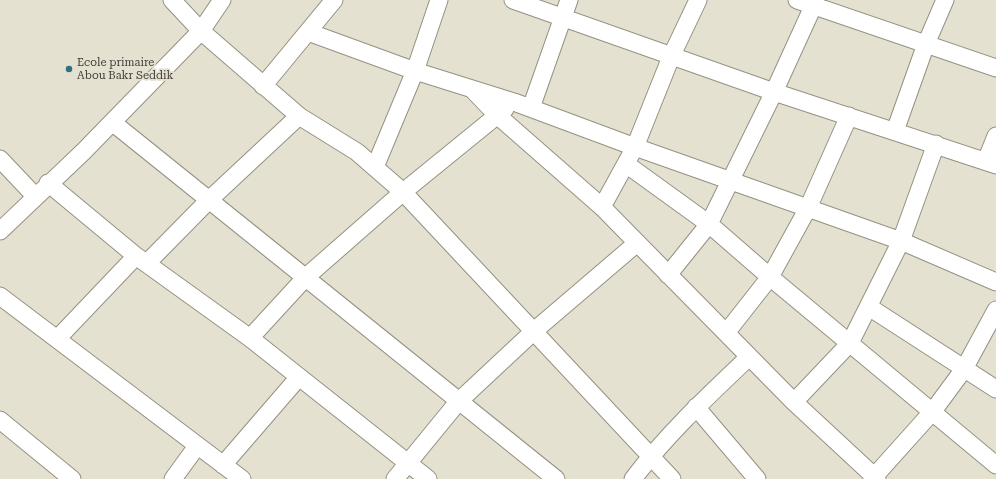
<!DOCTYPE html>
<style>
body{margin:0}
canvas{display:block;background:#e5e1d0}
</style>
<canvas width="996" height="479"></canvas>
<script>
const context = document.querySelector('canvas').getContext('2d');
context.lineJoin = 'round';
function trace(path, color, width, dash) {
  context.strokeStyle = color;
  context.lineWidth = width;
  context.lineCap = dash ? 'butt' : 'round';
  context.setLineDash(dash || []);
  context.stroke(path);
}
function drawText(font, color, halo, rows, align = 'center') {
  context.font = font + ' "Roboto Serif",serif';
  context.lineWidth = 3.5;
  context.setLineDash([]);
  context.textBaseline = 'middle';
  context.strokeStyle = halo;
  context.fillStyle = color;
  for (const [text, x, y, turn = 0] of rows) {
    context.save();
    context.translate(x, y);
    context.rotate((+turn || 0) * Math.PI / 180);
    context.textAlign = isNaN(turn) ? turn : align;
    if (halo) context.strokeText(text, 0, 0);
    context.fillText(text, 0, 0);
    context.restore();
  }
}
const minor = new Path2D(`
 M172 0 201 31 299 116 357 152 403 192 672 479
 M513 0 774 92 996 165
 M797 0 996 68
 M308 32 415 71 514 102 635 147 901 241 996 282
 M263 86 334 0
 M472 89 497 115 602 207 794 402 877 479
 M531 108 569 0
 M112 122 556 479
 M895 131 926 44 945 0
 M0 159 35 196
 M986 161 996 136
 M626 164 709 224 770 277 996 465
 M375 167 415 71 439 0
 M48 183 136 256 250 338 428 479
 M602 207 635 147 671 57 698 0
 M0 231 84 151 201 31 222 0
 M147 263 209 200 299 116
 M668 275 709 224 774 92 816 0
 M0 296 242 479
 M869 307 996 389
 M726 333 770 277 808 208 849 116
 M250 338 306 277 403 192 505 109
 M57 339 136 256
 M794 402 850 343 901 241 936 144
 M696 407 757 479
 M0 420 72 479
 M223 465 299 377
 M173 479 197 446
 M395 479 458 402 534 331 637 243
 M633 479C667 434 708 396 749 357
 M872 479 933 411 964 369 996 310`);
const markers = [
 [69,69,4,"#306f84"]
];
const poiNames = [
 ["Ecole primaire",77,63],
 ["Abou Bakr Seddik",77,76]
];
trace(minor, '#959182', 19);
trace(minor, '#fff', 17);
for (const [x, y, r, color] of markers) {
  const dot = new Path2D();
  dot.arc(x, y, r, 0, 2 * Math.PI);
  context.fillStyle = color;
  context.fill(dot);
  trace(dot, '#e5e1d0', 1.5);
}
drawText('11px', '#3d3b35', '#e5e1d0', poiNames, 'left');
</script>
